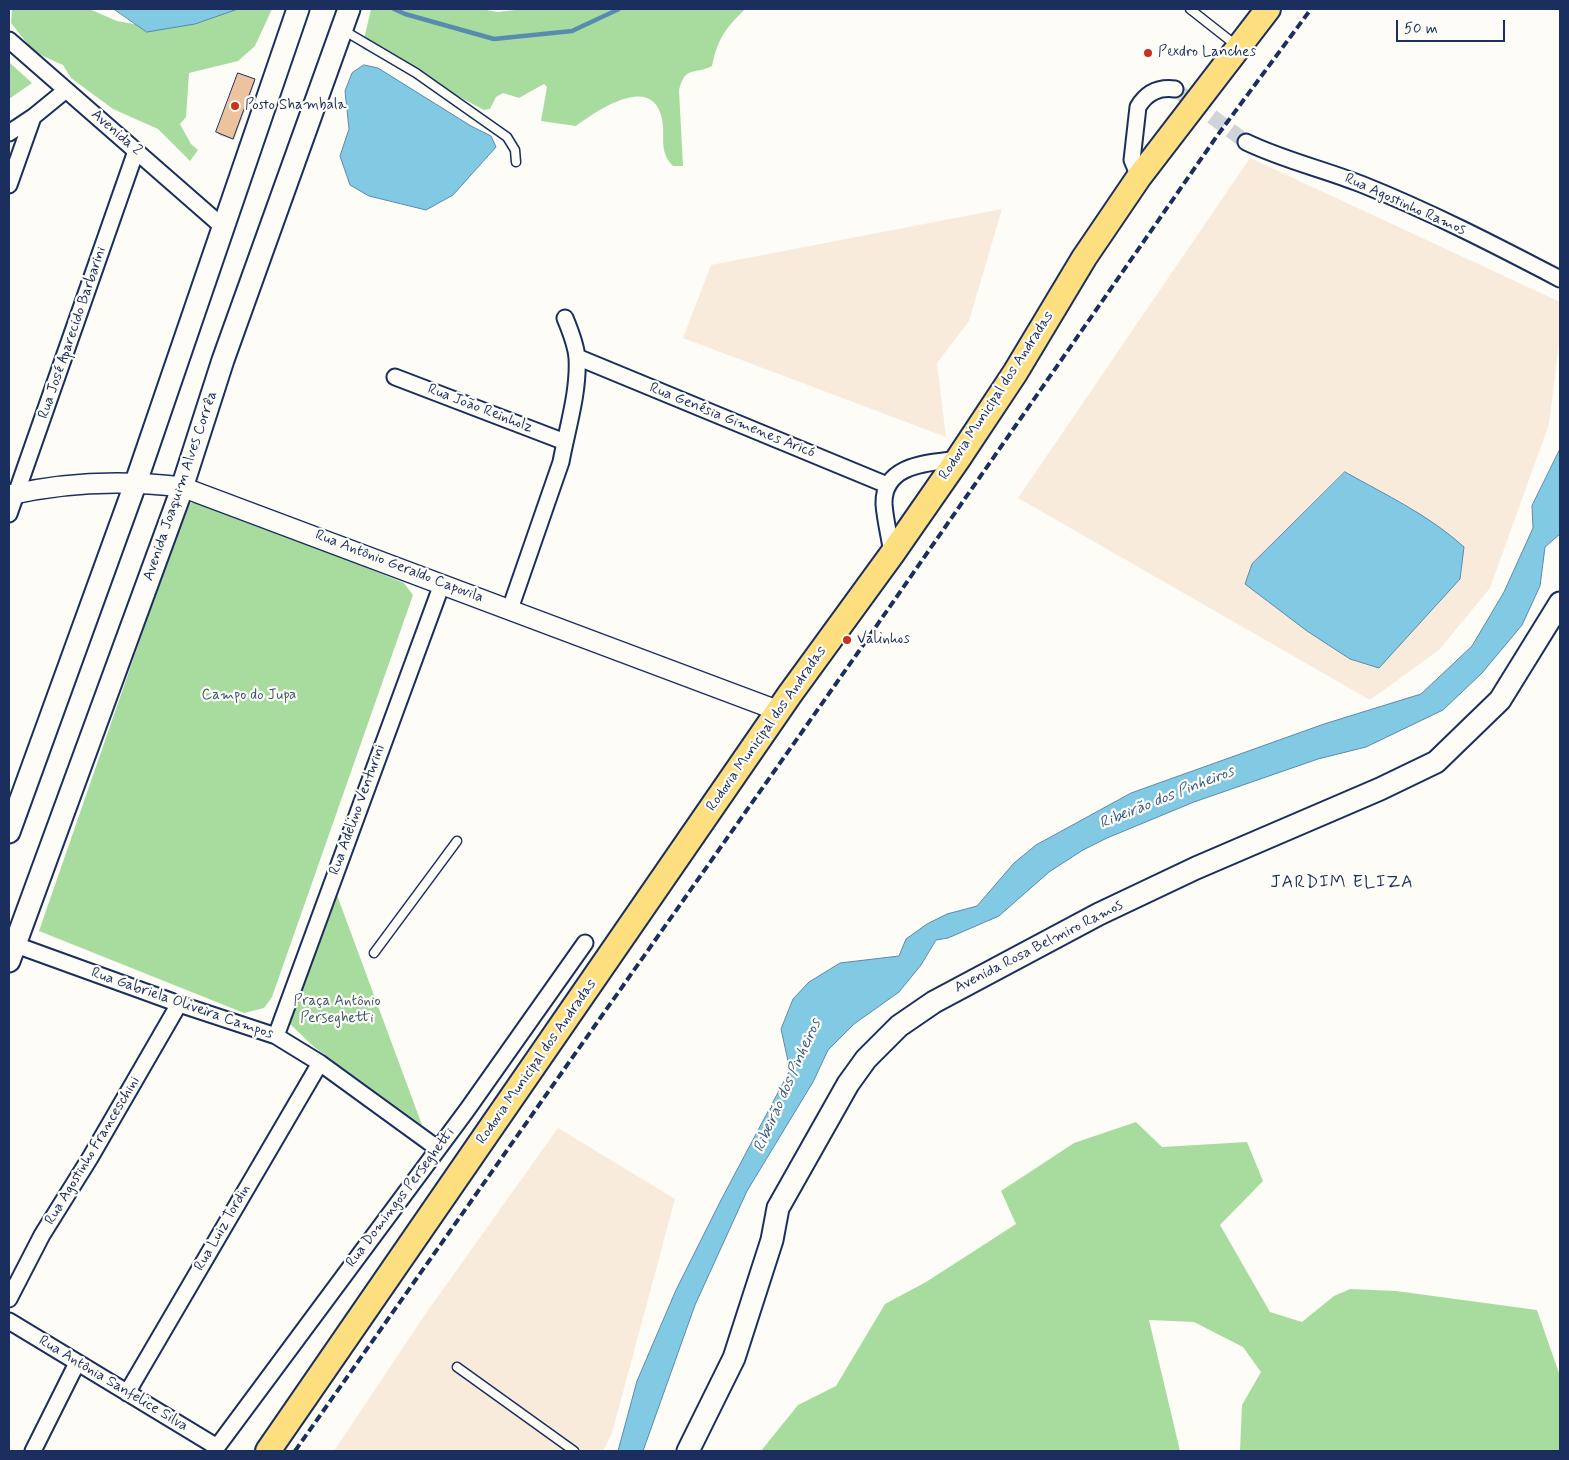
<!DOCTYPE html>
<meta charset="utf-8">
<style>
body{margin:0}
#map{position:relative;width:1569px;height:1460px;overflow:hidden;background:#fdfcf7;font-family:Mynerve,sans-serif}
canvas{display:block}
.frame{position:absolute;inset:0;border:10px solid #1b2f5e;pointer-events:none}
.scale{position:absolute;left:1396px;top:20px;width:109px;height:22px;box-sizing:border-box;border:2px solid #1b2f5e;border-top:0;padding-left:6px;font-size:15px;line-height:18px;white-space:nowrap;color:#1b2f5e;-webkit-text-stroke:4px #fdfcf7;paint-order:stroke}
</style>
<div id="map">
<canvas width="1569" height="1460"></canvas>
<div class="frame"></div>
<div class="scale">50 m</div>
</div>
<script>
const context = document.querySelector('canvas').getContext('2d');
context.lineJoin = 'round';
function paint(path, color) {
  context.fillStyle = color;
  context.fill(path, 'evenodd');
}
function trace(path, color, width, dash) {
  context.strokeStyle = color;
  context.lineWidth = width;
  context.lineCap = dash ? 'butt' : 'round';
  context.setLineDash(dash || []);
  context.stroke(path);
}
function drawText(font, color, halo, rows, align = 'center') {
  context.font = font + ' Mynerve,sans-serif';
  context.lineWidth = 4.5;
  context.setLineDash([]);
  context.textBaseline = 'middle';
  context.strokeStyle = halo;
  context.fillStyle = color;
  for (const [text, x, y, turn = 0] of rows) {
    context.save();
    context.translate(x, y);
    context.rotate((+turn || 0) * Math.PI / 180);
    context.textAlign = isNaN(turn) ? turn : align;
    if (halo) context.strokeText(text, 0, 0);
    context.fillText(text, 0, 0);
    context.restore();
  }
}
const built = new Path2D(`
 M1250 158 1560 302V334L1549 424 1490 588 1439 650 1370 700 1018 498Z
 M1002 209 969 321 937 363 946 437 683 338 711 265Z
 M558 1128 675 1199 612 1433 603 1451H334L424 1316Z`);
const green = new Path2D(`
 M12 9H89L117 21 146 26 207 9H272L255 46 238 61 189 73 186 117 180 124 191 144 198 150 190 161 158 129 113 109 71 78 63 65 34 52 11 23Z
 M371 9H481L498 12 524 9H745C725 29 718 38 712 66 695 75 685 65 679 90L683 166H673C657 150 667 134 661 115 649 74 595 112 576 126L541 121 547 87 544 84 519 98 503 93 496 97 490 109 484 110 380 54 371 53 362 48Z
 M9 62 32 83 9 99Z
 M203 501 404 583 413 595 272 997 264 1008 244 1013 39 931 187 504Z
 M334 887 422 1125 314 1047 289 1023Z
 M1136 1122 1162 1147 1247 1142 1263 1181 1220 1225 1270 1312 1302 1322 1334 1296 1350 1289 1396 1291 1537 1310 1560 1376V1451H1240L1242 1405 1261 1372 1243 1347 1194 1322 1149 1320 1180 1451H761L798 1405 836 1386 885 1304 926 1282 1016 1224 1001 1191 1074 1143Z`);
const water = new Path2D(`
 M114 9H238L195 24 147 32Z
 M364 65 378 68 471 126 491 136 496 147 453 195 426 210 369 196 350 185 340 156 349 129 345 91 352 73Z
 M1560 449V534L1545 547 1540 586 1522 625 1482 673 1443 710 1366 747 1318 759 1194 802 1107 838 1083 850 1049 872 999 916 948 938 936 940 921 965 899 992 854 1024 828 1050 813 1082 747 1191 695 1305 643 1451H618L637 1381 676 1290 721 1200 790 1070 781 1029 793 999 809 982 840 963 899 956 906 939 927 924 947 914 977 906 1014 863 1036 845 1131 793 1324 724 1421 694 1472 646 1504 592 1533 528 1532 506Z
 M1345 472C1386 495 1429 515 1464 547L1460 579 1379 668 1350 659 1307 631 1245 584 1252 564Z`);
const shadow = new Path2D(`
 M254 80 255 82 234 140 219 135 217 132Z`);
const stream = new Path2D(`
 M394 9 405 14 494 39 572 31 619 9`);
const building = new Path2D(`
 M238 73 255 79 233 139 216 132Z`);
const minorTunnel = new Path2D(`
 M1175 89 1246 142`);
const service = new Path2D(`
 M1190 9 1237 46
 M343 30 416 73 507 137 515 150 516 162
 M374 953 457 841
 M457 1367 574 1451`);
const minor = new Path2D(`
 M9 40 223 227
 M9 133 33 117 66 90
 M1246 142C1283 160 1323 169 1361 184 1429 211 1495 245 1560 279
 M1139 177 1132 160 1138 107C1147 92 1159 87 1175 89
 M9 185 33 117
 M577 357 887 485
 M395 377 565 442
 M9 514 136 151
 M892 554C890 538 885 520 884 504 883 464 928 463 958 459
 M510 609 561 462C567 429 579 392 577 358 576 345 570 330 565 318
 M16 945 179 1004 276 1036 320 1063 437 1148
 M276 1036 442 584
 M9 1299 42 1235 90 1158 179 1004
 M9 1321 217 1447
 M127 1393 320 1063
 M33 1451 77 1363
 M214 1451 467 1110 585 943`);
const tertiary = new Path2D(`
 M9 495C65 482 125 480 182 487L779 711`);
const secondary = new Path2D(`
 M9 832 136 482 298 9
 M9 961 179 497 223 360 349 9
 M688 1451 734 1358 772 1240 778 1208 848 1084 866 1059 899 1026 934 1002 1099 914 1196 868 1380 789 1436 762 1500 700 1560 603`);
const primary = new Path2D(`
 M268 1451 790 694 892 554 958 459 1015 373 1084 258 1139 177 1268 9`);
const rail = new Path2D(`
 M295 1451 859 651 1217 136 1311 9`);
const markers = [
 [1148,53,5,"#c8321e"],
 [235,106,5,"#c8321e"],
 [847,640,5,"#c8321e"]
];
const poiNames = [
 ["Pexdro Lanches",1158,53],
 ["Posto Shambala",245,106],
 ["Valinhos",857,640]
];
const streetNames = [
 ["Avenida 2",116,133,41],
 ["Rua Agostinho Ramos",1405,205,24],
 ["Rua José Aparecido Barbarini",73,333,-71],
 ["Rodovia Municipal dos Andradas",997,396,-57],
 ["Rua João Reinholz",480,409,21],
 ["Rua Genésia Gimenes Aricó",732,421,22],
 ["Avenida Joaquim Alves Corrêa",181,486,-71],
 ["Rua Antônio Geraldo Capovila",399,567,21],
 ["Rodovia Municipal dos Andradas",767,729,-55],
 ["Rua Adelino Venturini",358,810,-70],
 ["Avenida Rosa Belmiro Ramos",1039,947,-27],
 ["Rua Gabriela Oliveira Campos",182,1004,19],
 ["Rodovia Municipal dos Andradas",537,1062,-55],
 ["Rua Agostinho Franceschini",93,1151,-59],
 ["Rua Domingos Perseghetti",401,1198,-53],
 ["Rua Luiz Tordin",223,1228,-60],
 ["Rua Antônia Sanfelice Silva",113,1384,31]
];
const parkNames = [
 ["Campo do Jupa",249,696],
 ["Praça Antônio",337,1002],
 ["Perseghetti",337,1019]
];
const waterNames = [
 ["Ribeirão dos Pinheiros",1167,798,-22],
 ["Ribeirão dos Pinheiros",788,1086,-66]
];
const quarterNames = [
 ["JARDIM ELIZA",1342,883]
];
paint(built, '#f8ebdc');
paint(green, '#a8dc9e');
paint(water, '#82c9e3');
trace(water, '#598bae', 1);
paint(shadow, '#0003');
trace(stream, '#598bae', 4.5);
paint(building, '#ecc39c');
trace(building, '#1b2f5e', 1);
trace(minorTunnel, '#d0d3d8', 15, [15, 8]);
trace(service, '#1b2f5e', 11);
trace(minor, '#1b2f5e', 19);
trace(tertiary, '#1b2f5e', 22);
trace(secondary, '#1b2f5e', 25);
trace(primary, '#1b2f5e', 28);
trace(service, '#fdfcf7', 8);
trace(minor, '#fdfcf7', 15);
trace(tertiary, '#fdfcf7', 19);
trace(secondary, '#fdfcf7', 21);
trace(primary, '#fedf80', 24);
trace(rail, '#1b2f5e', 4, [8, 4]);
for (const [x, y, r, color] of markers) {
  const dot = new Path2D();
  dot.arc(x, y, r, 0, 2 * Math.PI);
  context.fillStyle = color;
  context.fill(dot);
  trace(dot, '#fdfcf7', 2);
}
drawText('15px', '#1b2f5e', '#fdfcf7', poiNames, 'left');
drawText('15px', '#1b2f5e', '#fdfcf7', streetNames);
drawText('15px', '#3e5a6e', '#fdfcf7', parkNames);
drawText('italic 16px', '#3a5d86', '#fdfcf7', waterNames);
context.letterSpacing = '1px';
drawText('18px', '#1b2f5e', '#fdfcf7', quarterNames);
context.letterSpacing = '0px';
</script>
